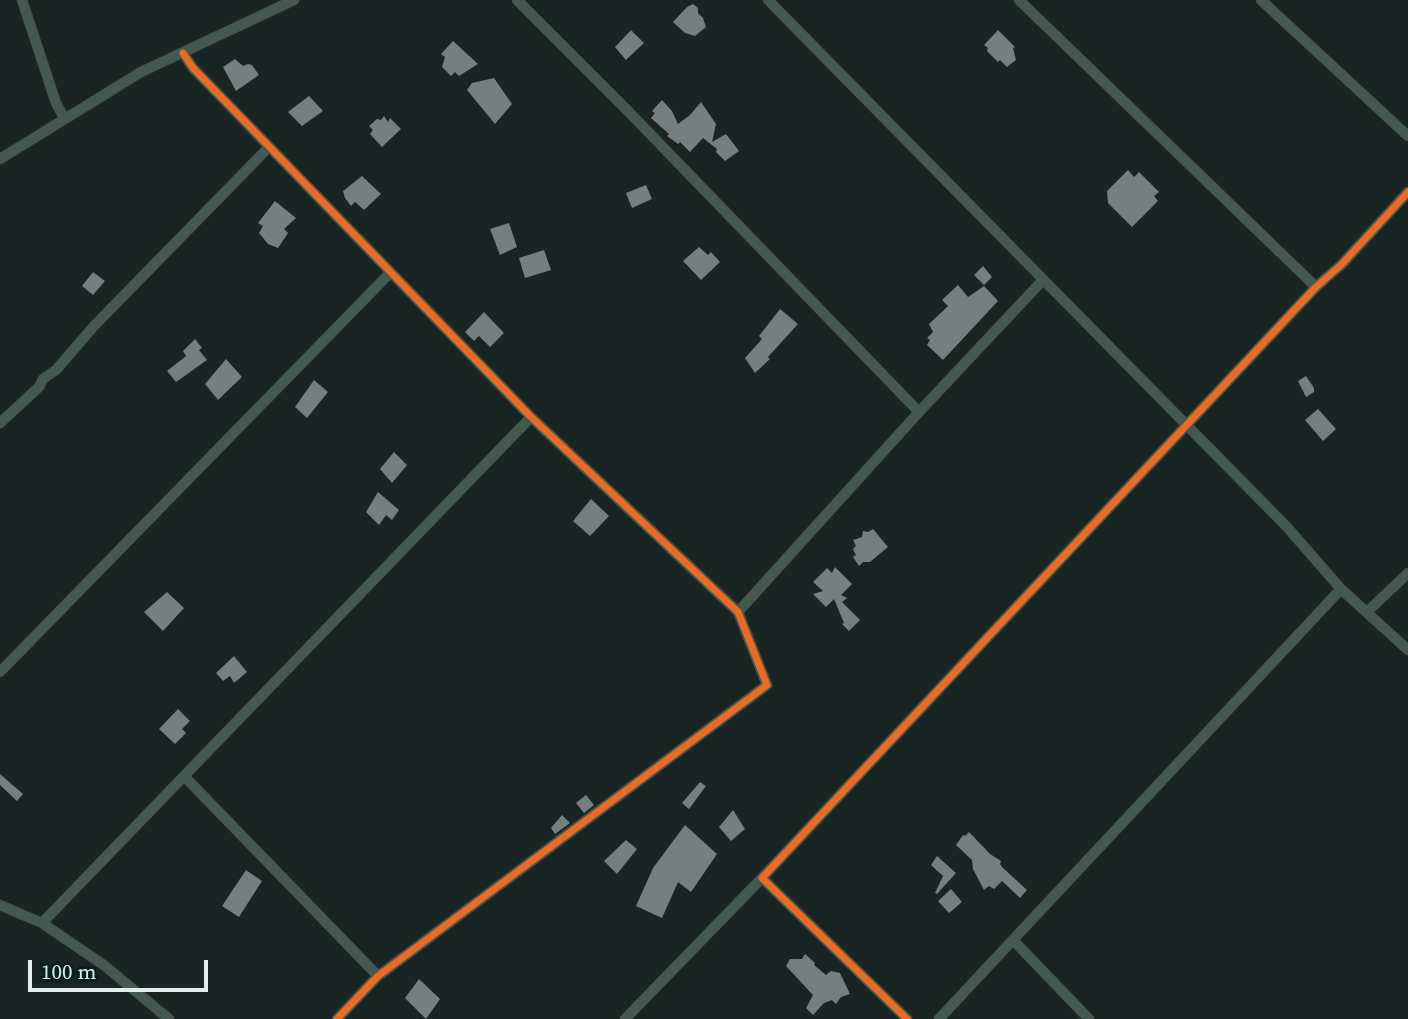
<!DOCTYPE html>
<style>
body{margin:0}
#map{position:relative;width:1408px;height:1019px;overflow:hidden;background:#192522;font-family:"Source Serif 4",serif}
canvas{display:block}
.scale{position:absolute;left:28px;top:960px;width:180px;height:32px;box-sizing:border-box;border:4px solid #e0eeeb;border-top:0;padding-left:9px;font-size:21px;line-height:24px;white-space:nowrap;color:#e0eeeb;-webkit-text-stroke:5px #09211d;paint-order:stroke}
</style>
<div id="map">
<canvas width="1408" height="1019"></canvas>
<div class="scale">100 m</div>
</div>
<script>
const context = document.querySelector('canvas').getContext('2d');
context.lineJoin = 'round';
function paint(path, color) {
  context.fillStyle = color;
  context.fill(path, 'evenodd');
}
function trace(path, color, width, dash) {
  context.strokeStyle = color;
  context.lineWidth = width;
  context.lineCap = dash ? 'butt' : 'round';
  context.setLineDash(dash || []);
  context.stroke(path);
}
const building = new Path2D(`
 M693 4 698 8V13L703 18 706 27 695 36 685 33 673 22 687 7Z
 M631 30 644 43 626 60 615 47Z
 M998 30 1015 47 1013 48 1016 60 1007 67 1000 60 998 62 987 51 988 48 984 45Z
 M453 41 478 64 459 76 455 72 451 76 442 67 445 57 441 54Z
 M235 59 243 66 248 64 252 65 259 75 236 91 223 67Z
 M494 78 512 104 495 124 467 90 472 83Z
 M309 96 323 111 302 126 288 112Z
 M662 100 672 111 678 124 690 115 701 102 716 124 712 142 726 134 739 151 725 161 716 152 717 149 703 138 690 152 680 142 678 144 667 136 669 134 651 118 655 113 652 111Z
 M384 116 388 122 390 118 401 129 382 147 370 134 373 130 369 126 377 119 381 120Z
 M1128 170 1134 177 1139 172 1159 192 1154 196 1158 201 1132 227 1108 203 1107 191Z
 M362 176 381 194 364 210 355 202 351 206 345 198 343 191Z
 M646 185 652 199 632 208 626 193Z
 M275 201 296 218 284 229 288 233 278 248 268 244 259 233 263 226 258 223Z
 M509 223 517 247 500 255 490 229Z
 M699 247 708 255 711 252 720 262 701 280 683 261Z
 M544 250 551 270 525 278 519 258Z
 M983 266 992 277 984 285 974 275Z
 M93 272 105 281 93 295 82 286Z
 M958 285 968 297 984 286 998 301 943 360 927 345 930 340 927 338 933 332 929 324 948 306 942 300Z
 M780 309 798 324 768 357 770 359 755 373 745 358 762 339 759 336Z
 M484 312 504 333 490 347 479 336 474 341 465 332Z
 M195 339 202 348 199 350 207 360 176 382 167 371 186 356 183 351Z
 M226 359 242 377 218 400 205 384Z
 M1306 376 1314 388V392L1306 397 1298 381Z
 M314 380 328 392 307 418 295 407Z
 M1318 409 1336 429 1323 441 1305 420Z
 M394 452 407 465 392 483 380 469Z
 M378 492 399 510 392 520 386 515 379 525 366 512Z
 M591 499 609 516 590 536 573 521Z
 M873 529 888 547 870 562H863L859 566 853 557 856 555 853 549 856 546 853 540 862 537 863 531 868 532Z
 M835 567 852 584 841 595 847 598 842 602 860 620 849 631 842 624 844 623 834 599 826 607 813 594 823 591 813 582 827 568 832 573Z
 M167 592 184 608 163 631 144 612Z
 M234 656 247 672 234 683 230 676 223 681 216 673Z
 M178 709 190 721 182 729 186 733 175 744 159 729Z
 M0 774 23 794 17 801 0 785Z
 M700 782 706 786 689 809 682 803Z
 M586 795 594 805 584 813 576 803Z
 M733 810 745 829 731 841 719 827Z
 M562 815 570 823 555 834 551 828Z
 M685 825 717 854 691 892 678 882 662 918 636 906 653 868Z
 M969 832 990 854 1001 861 1000 864 1003 868 1027 890 1020 898 1002 881 994 889 989 886 984 890 973 869 972 860 956 845 963 835 965 836Z
 M626 840 637 849 617 874 604 861Z
 M937 856 956 873 937 894 935 893 943 876 931 865Z
 M246 870 262 881 239 917 222 906Z
 M951 889 962 902 949 913 938 901Z
 M805 954 815 963 814 965 826 975 831 971 840 973 850 994 841 997 836 1004 832 1000 824 1003 813 1015 806 1008 813 995 786 966 790 959H802Z
 M419 979 440 999 426 1019 405 998Z`);
const minor = new Path2D(`
 M22 0 56 103 64 118
 M517 0 626 109 919 412
 M768 0 1287 527 1341 589 1408 650
 M1019 0 1316 287
 M1261 0 1408 136
 M183 53 193 68 531 417 738 612 767 685 378 976 337 1019
 M0 159 141 72 294 0
 M0 423 39 387 43 379 56 370 94 326 269 147
 M1368 611 1408 573
 M738 612 919 412 1043 280
 M0 672 390 273
 M184 776 378 976
 M0 905 42 923 105 966 169 1019
 M42 923 531 417
 M1013 940 1089 1019
 M625 1019 762 878
 M907 1019 762 878 1316 287 1342 264 1408 192
 M939 1019 1341 589`);
const cycleway = new Path2D(`
 M183 53 193 68 531 417 738 612 767 685 378 976 337 1019
 M907 1019 762 878 1316 287 1342 264 1408 192`);
paint(building, '#747f7e');
trace(minor, '#36403d', 11);
trace(minor, '#44594f', 10);
trace(cycleway, '#ed6a23', 7);
</script>
